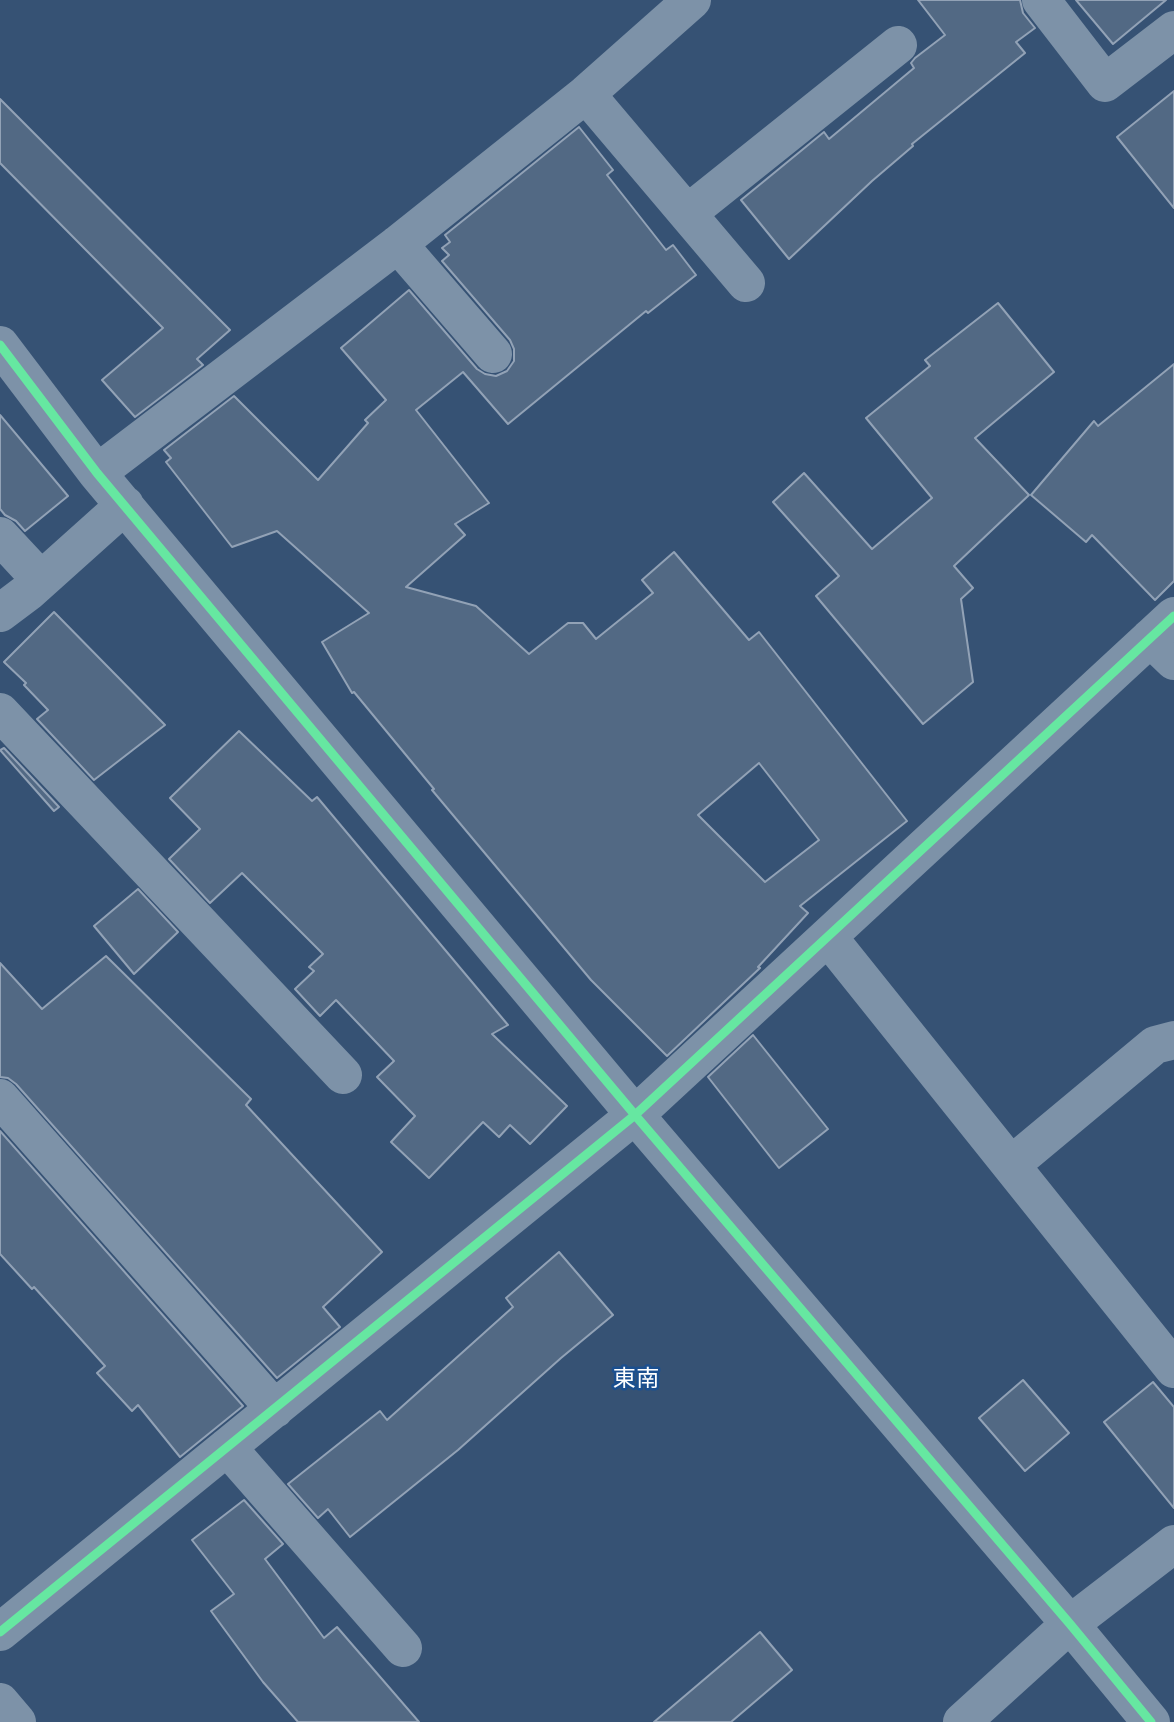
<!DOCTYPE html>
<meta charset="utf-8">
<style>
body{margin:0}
canvas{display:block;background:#365274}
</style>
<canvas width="1174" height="1722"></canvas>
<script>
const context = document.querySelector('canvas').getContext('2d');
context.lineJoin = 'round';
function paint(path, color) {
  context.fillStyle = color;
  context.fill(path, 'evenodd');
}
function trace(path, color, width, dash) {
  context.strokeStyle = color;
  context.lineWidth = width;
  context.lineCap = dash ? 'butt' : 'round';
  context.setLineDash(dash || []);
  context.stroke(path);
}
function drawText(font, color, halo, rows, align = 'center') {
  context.font = font + ' "PT Sans Narrow","Noto Sans JP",sans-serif';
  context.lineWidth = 5;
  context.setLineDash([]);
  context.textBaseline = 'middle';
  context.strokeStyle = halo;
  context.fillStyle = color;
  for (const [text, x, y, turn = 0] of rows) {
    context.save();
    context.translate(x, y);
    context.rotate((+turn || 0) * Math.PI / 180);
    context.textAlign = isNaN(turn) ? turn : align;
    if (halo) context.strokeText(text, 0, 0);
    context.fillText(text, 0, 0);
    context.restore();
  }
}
const building = new Path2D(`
 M918 0H1020L1023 13 1035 28 1016 42 1025 53 912 144 913 146 872 181 789 259 741 200 824 132 829 139 914 68 911 63 915 58 945 35Z
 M1076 0H1166L1113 44Z
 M1174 91V208L1117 137Z
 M0 99 230 330 197 359 203 365 135 417 102 380 163 328 0 163Z
 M579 127 613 170 607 175 666 250 673 245 696 275 648 313 646 311 508 424 463 372 416 410 489 503 455 524 465 535 406 587 476 606 529 654 568 623H583L596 639 653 593 642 580 674 552 749 640 759 632 907 821 800 906 808 913 758 967 760 968 667 1056 591 980 432 790 434 789 354 692 352 693 322 642 369 613 277 531 232 547 166 462 171 458 164 450 234 396 318 480 368 423 365 420 386 400 341 348 409 290 477 369 485 374 496 376 507 371 514 361V349L510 340 442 261 449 255 442 248 450 242 445 235ZM759 763 819 840 765 882 698 815Z
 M998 303 1054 372 975 438 1029 495 954 566 973 588 961 599 973 682 923 724 816 596 839 576 773 502 804 473 872 549 932 498 866 418 930 366 925 360Z
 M1174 364V581L1155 600 1092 535 1086 542 1031 495 1094 421 1098 426Z
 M0 415 68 496 25 531 16 521 5 515 0 509Z
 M54 612 165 725 94 780 37 719 48 710 24 685 26 683 4 662Z
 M239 731 312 801 317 797 508 1025 492 1034 567 1106 530 1144 510 1125 499 1137 483 1122 429 1178 391 1142 415 1116 377 1077 394 1061 336 1000 320 1016 295 989 314 971 309 967 323 954 242 873 210 903 169 859 200 829 170 798Z
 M4 748 59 807 54 811 0 750Z
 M138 889 178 932 134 974 94 926Z
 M106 956 251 1099 246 1105 382 1252 323 1307 340 1327 277 1378 16 1084 8 1078 0 1077V963L42 1009Z
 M753 1035 828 1129 779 1168 708 1077Z
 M0 1131 243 1406 180 1457 138 1405 132 1411 97 1373 105 1366 34 1287 32 1289 0 1254Z
 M559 1252 613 1315 561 1358 458 1450 350 1537 328 1509 318 1518 288 1484 380 1411 387 1420 513 1307 506 1298Z
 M1023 1380 1069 1433 1025 1471 979 1418Z
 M1153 1382 1174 1407V1508L1104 1422Z
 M244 1500 283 1544 265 1559 324 1638 337 1627 419 1722H298L263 1682 211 1611 234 1594 192 1540Z
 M760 1632 792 1670 731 1722H654Z`);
const minor = new Path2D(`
 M1041 0 1105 83 1174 30
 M586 94 746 283
 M688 213 898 45
 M398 244 493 354
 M0 345 97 473 635 1115 1070 1624 1151 1722
 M97 473 398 244 586 94 692 0
 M0 536 41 580
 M0 613 28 592 125 505
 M1150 638 1174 661
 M0 712 343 1075
 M828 937 1174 1369
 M0 1098 275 1409
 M1011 1165 1155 1045 1174 1040
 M227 1447 403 1648
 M0 1632 635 1115 1174 616
 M0 1702 17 1722
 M962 1722 1070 1624 1174 1544`);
const cycleway = new Path2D(`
 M0 345 97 473 635 1115 1070 1624 1151 1722
 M0 1632 635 1115 1174 616`);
const quarterNames = [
 ["東南",636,1379]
];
paint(building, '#526984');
trace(building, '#92a2b6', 2);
trace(minor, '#7d92a8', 38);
trace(cycleway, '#66e7a1', 9);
drawText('23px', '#fff', '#1b4f8f', quarterNames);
</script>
